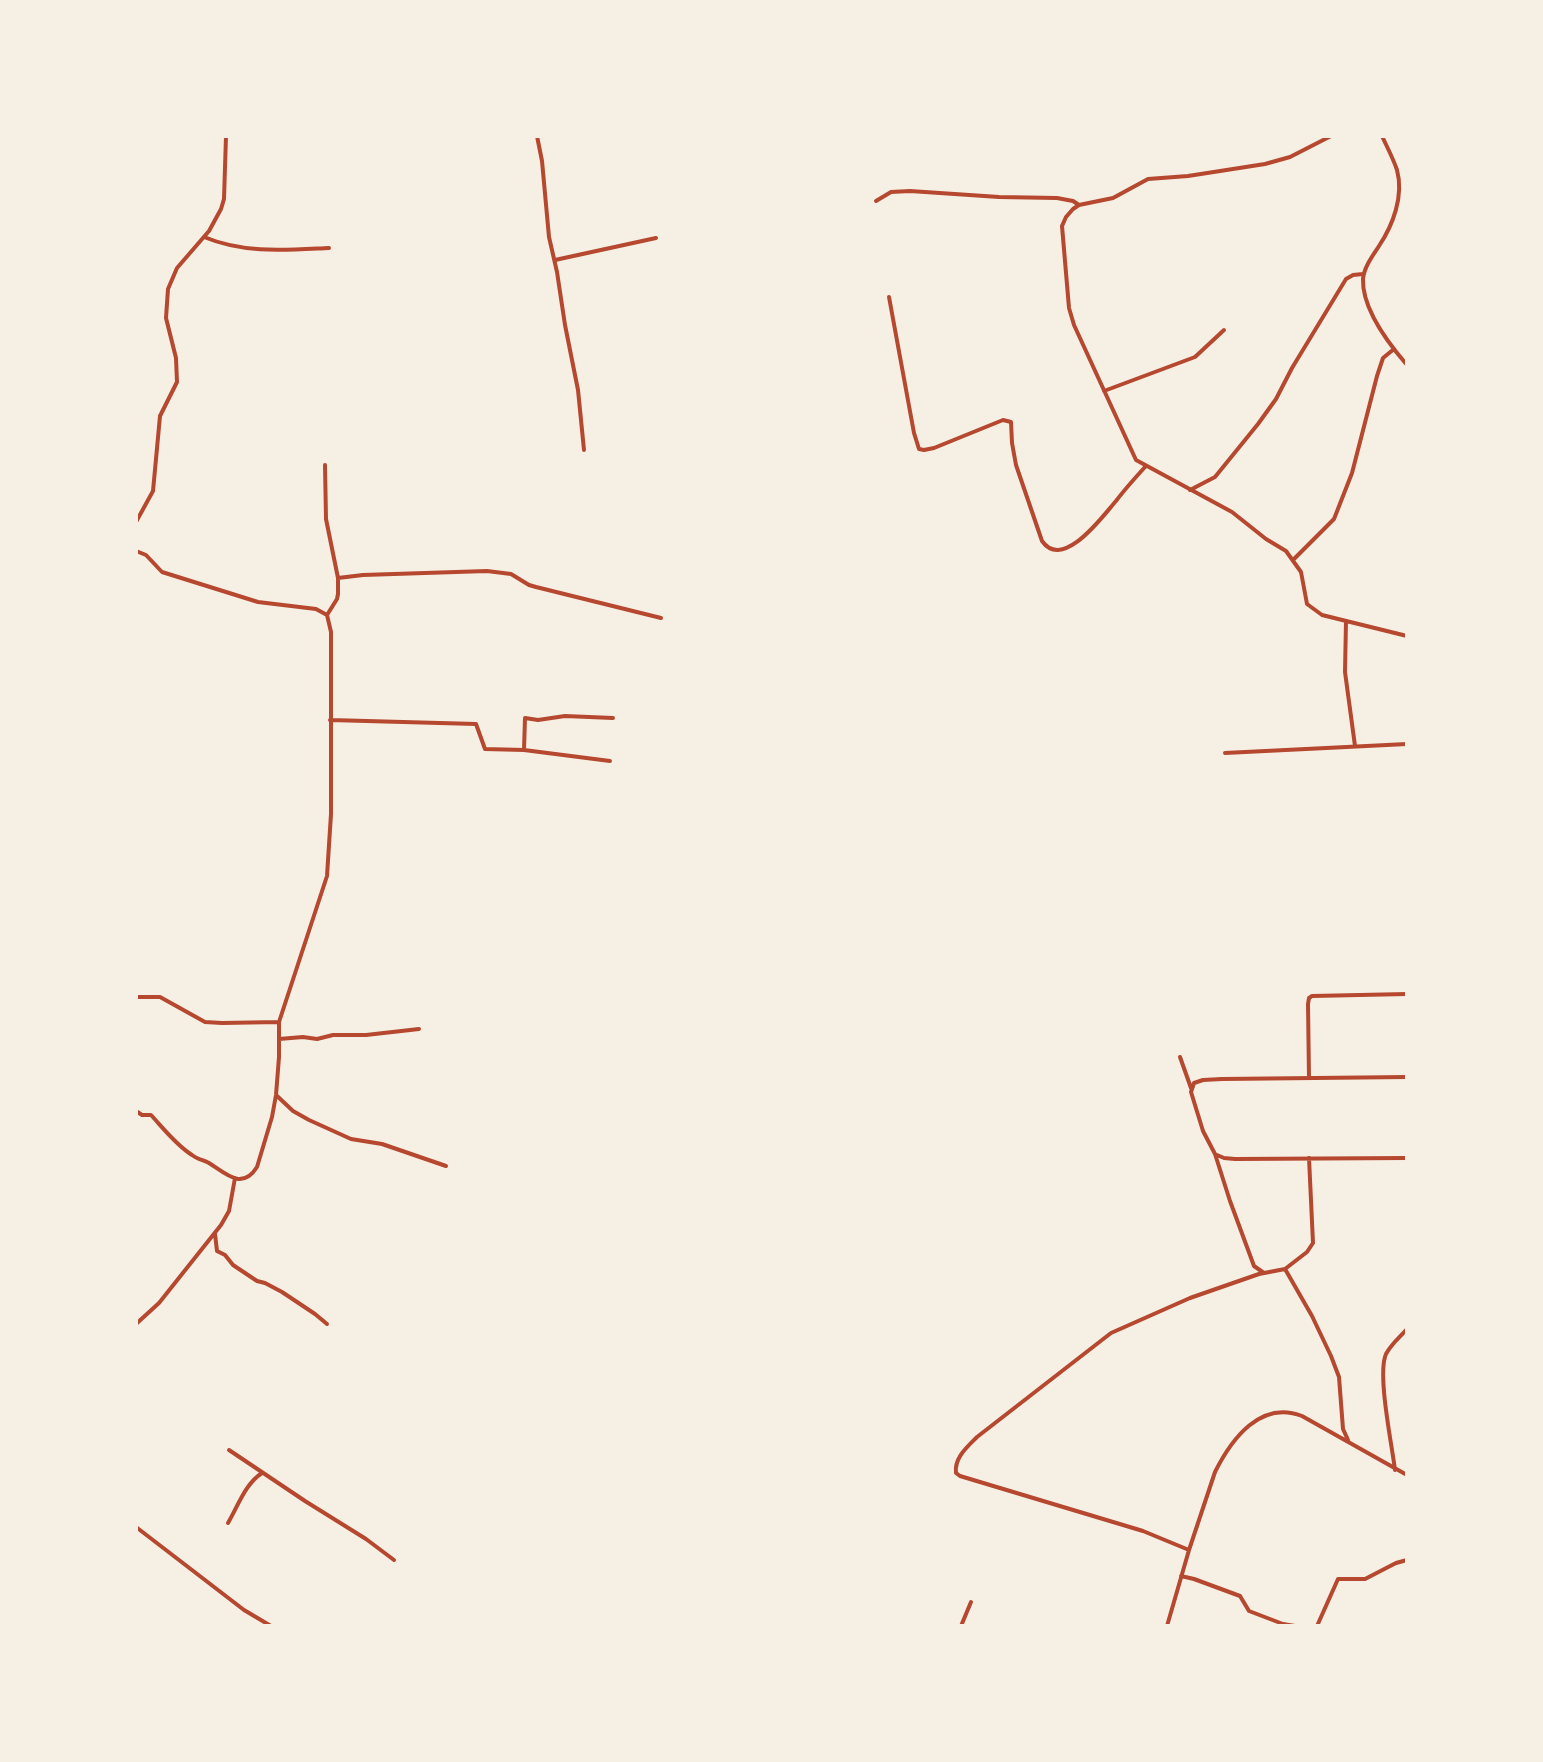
<!DOCTYPE html>
<style>
body{margin:0}
#map{position:relative;width:1543px;height:1762px;overflow:hidden;background:#f6efe4;font-family:"Golos Text",sans-serif}
canvas{display:block}
.frame{position:absolute;inset:0;border:138px solid #f6efe4;pointer-events:none}
</style>
<div id="map">
<canvas width="1543" height="1762"></canvas>
<div class="frame"></div>
</div>
<script>
const context = document.querySelector('canvas').getContext('2d');
context.lineJoin = 'round';
function trace(path, color, width, dash) {
  context.strokeStyle = color;
  context.lineWidth = width;
  context.lineCap = dash ? 'butt' : 'round';
  context.setLineDash(dash || []);
  context.stroke(path);
}
const minor = new Path2D(`
 M537 136 542 161 549 237 557 272 565 325 578 390 584 450
 M1331 136 1290 157 1265 164 1188 176 1148 179 1113 198 1079 205 1073 209 1066 217 1062 226 1069 308 1074 325 1136 460 1232 512 1266 539 1286 551 1301 572 1307 604 1322 615 1407 636
 M1382 136C1387 147 1393 158 1397 170 1404 196 1393 225 1379 246 1373 255 1364 267 1363 279 1362 309 1388 343 1407 365
 M876 201 891 192 910 191 999 197 1057 198 1073 201 1079 205
 M204 237C245 254 286 250 329 248
 M555 260 656 238
 M889 297 914 433 919 449 924 450 934 448 1003 420 1011 422 1012 443 1016 465 1042 541C1063 571 1102 517 1116 501 1125 489 1135 478 1145 467
 M1104 391 1195 357 1224 330
 M325 465 326 519 338 578V594L337 599 327 615
 M1190 490 1215 477 1258 424 1276 399 1292 368 1346 279 1353 275 1363 274
 M136 522 153 491 160 416 177 382 176 358 166 318 168 289 177 268 209 231 221 209 224 199 226 136
 M136 551 146 555 162 572 258 602 316 609 327 615 331 632V814L327 876 279 1022V1057L276 1095 272 1117 257 1167C242 1191 225 1173 209 1163 203 1160 197 1159 192 1155 176 1145 163 1128 151 1115H142L136 1111
 M1293 560 1334 519 1352 473 1377 376 1383 358 1394 349
 M338 578 363 575 487 571 511 574 529 585 536 587 661 618
 M1346 621 1345 672 1355 746
 M330 720 476 724 485 749 524 750 525 718 538 720 565 716 613 718
 M524 750 610 761
 M1225 753 1407 744
 M136 997H160L205 1022 222 1023 279 1022
 M279 1039 303 1037 317 1039 333 1035H366L419 1029
 M1180 1057 1191 1088
 M1309 1078 1308 1004 1309 998 1312 996 1407 994
 M276 1095 293 1111 309 1120 351 1139 382 1144 446 1166
 M1217 1155 1224 1158 1235 1159 1407 1158
 M215 1234 217 1251 225 1255 233 1265 257 1281 265 1283 282 1292 315 1314 327 1324
 M1285 1269 1312 1316 1331 1356 1339 1377 1343 1429 1348 1440
 M1264 1273 1254 1266 1230 1201 1215 1154 1203 1131 1191 1092 1194 1083 1203 1080 1222 1079 1407 1077
 M136 1324 159 1303 221 1225 229 1211 235 1178
 M229 1450 305 1501 366 1539 394 1560
 M1395 1470C1392 1445 1377 1374 1386 1354 1391 1344 1400 1337 1407 1329
 M228 1523C238 1506 245 1484 262 1473
 M136 1527 244 1610 271 1626
 M1189 1550 1143 1531 960 1476 956 1473C954 1458 967 1447 977 1437L1111 1333 1190 1298 1259 1274 1285 1269 1307 1252 1313 1243 1309 1158
 M1181 1576 1194 1579 1240 1596 1249 1611 1283 1624 1295 1626
 M961 1626 971 1602
 M1167 1626 1189 1550 1215 1472C1232 1438 1261 1400 1302 1416L1407 1475
 M1317 1626 1338 1579H1365L1396 1563 1407 1560`);
trace(minor, '#b5482f', 4);
</script>
